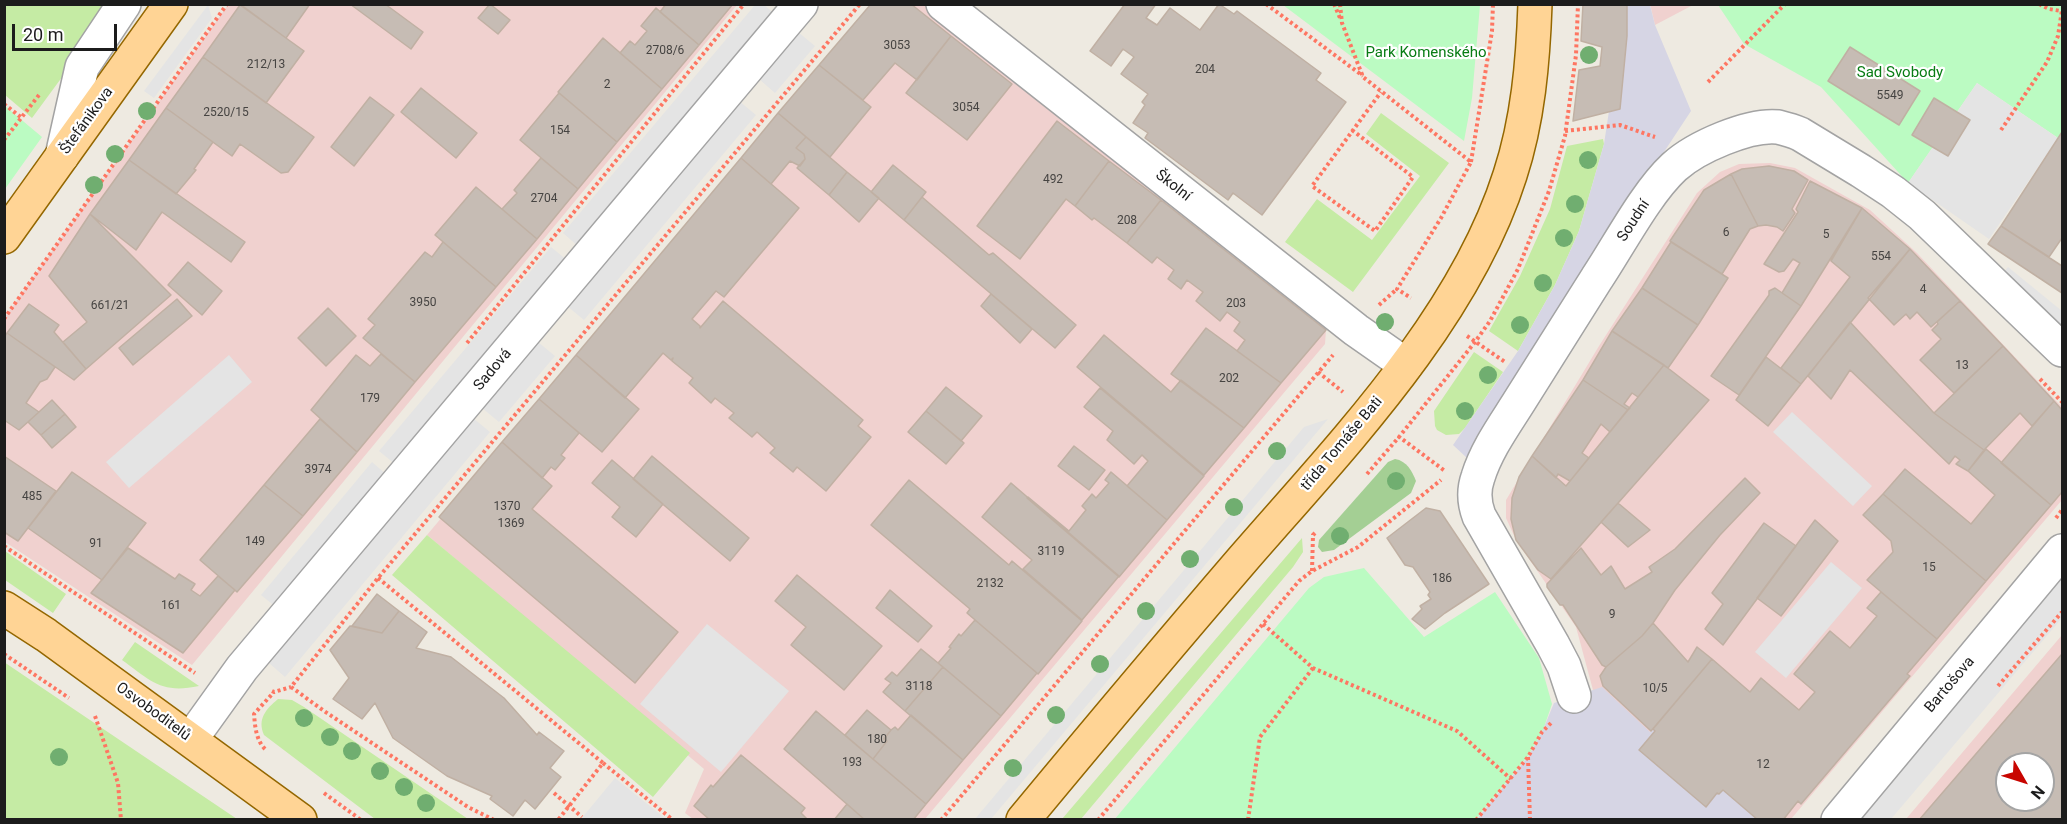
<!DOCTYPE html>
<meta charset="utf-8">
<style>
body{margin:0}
#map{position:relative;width:2067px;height:824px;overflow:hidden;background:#eeeae1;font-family:Roboto,sans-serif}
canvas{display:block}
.frame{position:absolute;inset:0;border:6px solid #1c1c1c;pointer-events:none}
.north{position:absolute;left:1995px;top:752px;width:60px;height:60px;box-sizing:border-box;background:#fff;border:2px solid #a4a4a4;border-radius:50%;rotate:129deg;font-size:16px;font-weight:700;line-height:24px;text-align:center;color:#1c1c1c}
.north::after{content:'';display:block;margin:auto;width:21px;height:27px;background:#c80500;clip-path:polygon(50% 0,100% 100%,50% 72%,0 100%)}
.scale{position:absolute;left:12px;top:24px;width:105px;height:27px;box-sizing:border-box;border:3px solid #1c1c1c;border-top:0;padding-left:8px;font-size:18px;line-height:21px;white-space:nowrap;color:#1c1c1c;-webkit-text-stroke:4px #fff;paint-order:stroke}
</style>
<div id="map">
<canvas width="2067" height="824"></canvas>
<div class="frame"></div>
<div class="north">N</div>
<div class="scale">20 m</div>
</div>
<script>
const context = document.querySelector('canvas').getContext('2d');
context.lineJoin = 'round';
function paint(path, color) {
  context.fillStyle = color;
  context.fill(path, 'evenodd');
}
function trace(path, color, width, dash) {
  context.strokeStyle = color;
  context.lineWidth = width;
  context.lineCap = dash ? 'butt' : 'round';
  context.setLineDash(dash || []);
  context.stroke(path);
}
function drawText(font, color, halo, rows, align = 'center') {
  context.font = font + ' Roboto,sans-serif';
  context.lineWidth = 4.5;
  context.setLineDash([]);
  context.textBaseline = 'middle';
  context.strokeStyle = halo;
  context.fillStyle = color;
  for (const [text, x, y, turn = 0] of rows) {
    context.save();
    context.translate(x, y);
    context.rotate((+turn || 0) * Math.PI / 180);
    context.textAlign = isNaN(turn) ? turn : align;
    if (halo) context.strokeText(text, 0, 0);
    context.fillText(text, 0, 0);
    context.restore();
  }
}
const commercial = new Path2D(`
 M1650 4 1693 5 1655 25Z
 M228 5H737L192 665 5 542V317Z
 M871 5H925L1318 316 1326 330 1325 344 925 819H693L685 813 704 769 427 535Z
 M1770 163 1795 168 1870 210 1917 253 2062 407V500L1791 819H1758L1723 790 1699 818 1593 690 1576 627 1516 540 1506 518V500L1599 346 1697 193 1720 172 1739 164Z
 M2062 635V819H1906ZM2007 764H2043V800H2007Z`);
const grass = new Path2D(`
 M4 5H115L32 118 5 95Z
 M1381 113 1449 163 1353 292 1285 242 1317 199 1372 240 1420 176 1366 134Z
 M1603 139 1604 144 1579 231 1555 285 1518 351 1489 331 1520 276 1550 209 1567 146Z
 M1474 352 1503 372 1465 428 1459 434 1446 435 1437 430 1435 426 1434 411Z
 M427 535 690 753 653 797 392 575Z
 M1302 538 1303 552 1293 567 1081 819H1062Z
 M5 551 66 594 53 613 5 580Z
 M135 642 199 686C161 694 151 681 122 660Z
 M4 662 35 683 237 819H5Z
 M278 699 292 700 304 707 468 819H375L264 735C257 719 266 709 278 699Z`);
const forest = new Path2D(`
 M1395 459C1407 461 1412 471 1416 481L1411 493 1334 550 1322 552 1318 547 1319 540 1388 462Z`);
const park = new Path2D(`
 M1283 5H1480L1472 98 1464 141Z
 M1718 5H2062V132L2058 138 1977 83 1908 183 1821 87 1744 44Z
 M5 106 42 137 5 189Z
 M1364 568 1424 637 1495 592 1539 658 1552 704 1543 730 1528 756 1476 819 1114 820 1309 588 1324 577Z`);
const parking = new Path2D(`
 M208 5 212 18 154 98 144 91Z
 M755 5H764L775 14 579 247 563 233Z
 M798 32 815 46 775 93 759 79Z
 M1977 83 2058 138 1989 239 1908 183Z
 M739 101 756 115 584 320 567 306Z
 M551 247 568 261 396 465 379 451Z
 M2008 267 2062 311V350L1993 285Z
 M538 342 555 356 499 422 482 408Z
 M229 355 252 382 129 488 106 462Z
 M1792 412 1872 486 1853 506 1773 432Z
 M473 418 490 432 285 677 269 663Z
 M1328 419 991 819H975L1304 427Z
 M372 462 387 475 277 608 261 595Z
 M1831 562 1862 588 1786 678 1755 652Z
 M2062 563V618L1891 819 1844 820Z
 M707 624 789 691 721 772 640 704Z
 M615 778 666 819H581Z`);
const plaza = new Path2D(`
 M1625 5H1650L1655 25 1691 111 1476 437 1467 458 1453 445 1518 351 1555 285 1579 231 1604 144Z
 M1602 687 1650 732 1653 730 1655 731 1706 806 1717 793 1719 794 1723 790 1758 819 1476 820 1528 757 1542 732 1554 703Z`);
const building = new Path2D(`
 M240 4H310L286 38Z
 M350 4H385L423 32 411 49Z
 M490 4 510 20 498 34 478 18Z
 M666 4H733L699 45 660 12Z
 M871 4H911L951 36 917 80 895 63 863 100 819 65Z
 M1125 4H1156L1146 18 1157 25 1170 8 1200 30 1219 4 1234 14 1237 11 1321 73 1316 80 1346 102 1262 215 1233 193 1228 200 1145 138 1148 133 1133 123 1145 105 1142 102 1148 94 1121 74 1134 57 1123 49 1111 66 1090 51Z
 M1583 4H1627V36L1620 109 1573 121 1579 70 1600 66 1602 47 1581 41Z
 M240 5 304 51 266 103 203 57Z
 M656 8 699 45 662 89 620 53 630 41 635 45 647 31 641 26Z
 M951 36 1012 84 967 140 906 93Z
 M603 38 662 89 617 142 558 92Z
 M1850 47 1920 91 1899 125 1828 81Z
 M203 57 314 137 288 172 281 173 240 144 232 156 166 108Z
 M819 65 871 107 830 157 778 113Z
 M421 88 477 133 456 158 401 112Z
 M559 93 617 142 578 189 520 140Z
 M370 97 394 115 354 166 331 147Z
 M1934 98 1970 120 1948 156 1912 135Z
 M166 108 213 142 194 169 196 170 176 194 129 160Z
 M778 113 806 137 796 148 804 154 805 159 800 166 790 161 771 184 741 158Z
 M1057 121 1109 161 1075 206 1066 199 1020 259 977 226Z
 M2062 132V238L2049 257 2001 226Z
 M806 137 847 172 829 195 797 168 805 159 804 154 796 148Z
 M541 158 578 189 537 239 502 209 517 193 514 190Z
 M741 158 799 208 724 297 716 291 692 319 700 326V328L723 301 863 420 858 426 871 437 826 491 797 467 793 472 770 453 775 448 757 432 752 437 729 418 734 413 715 398 711 403 689 383 693 378 672 361 673 358 671 360 663 353 625 398 576 355Z
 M129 160 245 242 231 262 162 212 136 250 90 214Z
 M1109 161 1161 200 1127 243 1094 218 1092 220 1075 206Z
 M893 165 926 192 904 220 871 192Z
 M1769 166 1794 171 1808 180 1792 209 1795 213 1783 231 1777 227 1766 225 1758 226 1731 174 1742 169Z
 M847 172 879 198 859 222 829 195Z
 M1731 174 1758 226 1750 229 1722 274 1670 241 1704 190Z
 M1810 181 1862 208 1801 306 1782 293 1800 263 1793 259 1784 271 1779 272 1764 264 1798 212 1796 209Z
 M476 187 537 239 496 287 435 235Z
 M922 197 989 255 993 253 1076 325 1055 348 904 220Z
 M1161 200 1326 330 1281 383 1237 351 1245 340 1234 331 1240 322 1227 312 1220 321 1196 301 1203 292 1187 280 1181 289 1168 279 1174 270 1157 257 1152 263 1127 243Z
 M1862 208 1910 249 1801 384 1781 368 1850 277 1831 261Z
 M90 214 171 295 86 369 63 342 87 322 49 276Z
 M2001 226 2062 266V293L1988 244Z
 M443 242 496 287 415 382 363 338 375 325 368 319 425 252 432 257Z
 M1671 242 1728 278 1698 325 1642 288Z
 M1910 249 1960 301 1931 327 1917 312 1910 319 1906 314 1894 325 1868 298Z
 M188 262 222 291 202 315 168 285Z
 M1642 288 1698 325 1668 368 1612 331Z
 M1775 288 1801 306 1739 395 1711 376 1769 295V291Z
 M991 294 1032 329 1020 343 981 306Z
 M177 299 192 316 133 365 119 348Z
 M1960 301 2003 346 1954 393 1920 360 1941 339 1932 330 1938 324 1937 322Z
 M29 304 59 325 54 332 86 369 74 380 7 333Z
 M328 308 356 336 326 366 298 338Z
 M1850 322 1934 413 1984 450 1968 471 1956 464 1960 460 1955 456 1949 464 1850 370 1831 399 1808 376Z
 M1206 328 1281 383 1244 428 1171 374Z
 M1612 331 1664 365 1638 397 1632 393 1624 404 1630 408 1628 410 1583 380Z
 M7 333 55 367 47 379 40 382 26 403 39 412 19 430 4 420V337Z
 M1104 335 1171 392 1181 380 1244 428 1204 475 1077 367Z
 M2003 346 2054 401 2032 426 2020 413 1984 450 1934 413Z
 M381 354 415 382 357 452 311 410 356 355 370 366Z
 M576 355 639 409 602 452 539 399Z
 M1766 357 1801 384 1768 426 1736 400Z
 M1664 365 1709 400 1551 579 1538 570 1516 540 1511 519 1512 498 1519 477 1532 456 1566 486Z
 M1583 380 1628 410 1610 432 1601 424 1582 453 1589 458 1570 481 1558 474 1556 478 1532 456Z
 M946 387 982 416 961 441 926 411Z
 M1100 388 1204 476 1167 520 1127 486 1148 461 1142 455 1134 464 1107 440 1113 431 1084 407Z
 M539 399 579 433 561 455 565 458 555 470 551 467 542 478 502 442Z
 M52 400 65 414 41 435 28 422Z
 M2054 401 2062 410V492L2051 505 2001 463Z
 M926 411 964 443 946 464 908 432Z
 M65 414 76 427 52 448 41 435Z
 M320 419 357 452 303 516 264 485Z
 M502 442 552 486 532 509 678 632 635 683 439 517Z
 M1074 446 1105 470 1089 490 1058 466Z
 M1986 449 2051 505 1986 581 1883 494 1905 469 1971 524 1995 495 1968 471Z
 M4 456 56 491 18 541 4 532Z
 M652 456 749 538 730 561 633 479Z
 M612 460 663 504 636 537 612 517 620 507 592 483Z
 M72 472 146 523 102 580 28 528Z
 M1111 472 1167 520 1119 577 1027 498 1028 497 1069 531 1086 510 1082 506 1092 494 1096 498 1109 483 1105 480Z
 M1745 478 1760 493 1720 535 1675 590 1653 623 1642 636 1606 667 1602 665 1563 605H1560L1547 587V584L1581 548 1601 575 1611 566 1625 589 1652 572 1649 567 1675 549Z
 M909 480 1009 565 1012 561 1082 621 1038 674 967 613 970 609 871 525Z
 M1011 483 1119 576 1082 620 1023 569 1032 560 982 517Z
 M264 485 303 516 237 592 200 560Z
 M1883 494 1986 581 1937 639 1867 580 1893 552 1891 541 1863 515Z
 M1618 503 1650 530 1628 547 1601 522Z
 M1426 508 1440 511 1489 584 1445 613 1425 629 1412 619 1422 609 1420 606 1431 599 1428 595 1430 592 1413 567 1405 565 1387 538Z
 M1815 520 1838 541 1781 616 1757 598Z
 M1764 523 1796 546 1723 645 1705 629 1723 604 1712 593Z
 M128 548 175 579 179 574 195 584 191 590 200 596 218 576 235 590 183 653 91 593Z
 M797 575 882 646 844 690 791 645 806 627 775 601Z
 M890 590 932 626 918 642 876 608Z
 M1881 592 1937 639 1907 674 1910 676 1801 804 1798 801 1783 820H1758L1723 790 1719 794 1717 793 1706 807 1639 750 1655 731 1653 729 1712 659 1750 692 1761 678 1799 710 1815 692 1794 674 1830 631 1850 648 1877 616 1867 608Z
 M377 594 399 611 382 633 352 626Z
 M399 611 427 632 416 648 451 657 504 698 537 735 539 732 564 751 550 768 561 777 535 809 525 800 513 816 490 799 492 796 447 776 393 738 375 703 362 719 333 699 349 678 330 650 350 626 382 633Z
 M975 620 1037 673 1001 716 938 663 951 648 949 647 959 634 961 636Z
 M1653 623 1688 662 1697 647 1712 659 1651 731 1603 686 1600 676 1606 667 1642 636Z
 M921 649 943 667 905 711 883 692 891 683 885 679 892 672 897 676Z
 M2062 654V820H1919ZM2007 764H2043V800H2007Z
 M943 667 1001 716 963 760 905 711Z
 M867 710 891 730 884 739 887 741 873 759 845 735Z
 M816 711 926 804 913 820H865L784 749Z
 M911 715 963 760 926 804 873 759 887 741 884 739 891 730 895 727 898 730Z
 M741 755 805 808 801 813 808 820H710L694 806 711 785 713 787Z
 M847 804 865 820H834Z`);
const path = new Path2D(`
 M1266 4 1363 76
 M1334 4 1340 18
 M1340 4 1342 23 1363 77 1471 162 1441 218 1397 289 1411 298
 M2039 4 2049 9 2061 11
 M1708 82 1785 4
 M4 104 22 118
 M1352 130 1413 177 1375 231 1312 186 1381 92
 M2001 130 2047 62 2058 36 2062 10
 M1565 131 1620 125 1655 137
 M4 140 39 95
 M1471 162 1492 31 1493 4
 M1379 305 1397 289
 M4 319 227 4
 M1467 336 1505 362
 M467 343 744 4
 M1318 372 1343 392
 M2040 379 2062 402
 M1398 436 1445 471
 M1367 474 1399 437 1475 342 1490 321 1518 269 1549 191 1565 136 1576 55 1578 4
 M2056 518 2062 510
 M4 546 195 673
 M1312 571 1313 535 1315 533
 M378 578 603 763 558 820
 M1263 624 1313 668 1457 731 1511 779
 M4 654 69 698
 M1998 686 2062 612
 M272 691 274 692 291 687
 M95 716 118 783 121 820
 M265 749C256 740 255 726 254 714L274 692
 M1528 757 1530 820
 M603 763 673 820
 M324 793 361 820
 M554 793 582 817
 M494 820 468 807 327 713 291 687 378 578 860 4
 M941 820 1333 355
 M1098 820 1299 581 1312 571 1358 547 1441 480
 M1248 820 1260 737 1313 668
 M1476 820 1528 757 1542 732 1553 721`);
const minor = new Path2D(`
 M943 4 1356 330 1406 365
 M62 156 82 67 124 4
 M1574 696 1564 666 1553 645 1479 516C1474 503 1473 491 1478 477 1487 448 1506 423 1522 397 1547 358 1572 318 1597 278 1619 245 1646 193 1674 167 1696 147 1749 124 1778 127 1786 129 1793 131 1800 134L1861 171 1893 192 1922 215 2062 350
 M191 739 242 668 801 4
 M1838 820 2062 551`);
const major = new Path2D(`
 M4 237 171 4
 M4 608 46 635 300 820
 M1023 820C1096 732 1169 645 1243 559 1341 446 1464 320 1510 175 1528 120 1533 62 1535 4`);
const trees = [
 [1589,55],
 [147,111],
 [115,154],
 [1588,160],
 [94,185],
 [1575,204],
 [1564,238],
 [1543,283],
 [1385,322],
 [1520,325],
 [1488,375],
 [1465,411],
 [1277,451],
 [1396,481],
 [1234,507],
 [1340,536],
 [1190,559],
 [1146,611],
 [1100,664],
 [1056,715],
 [304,718],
 [330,737],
 [352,751],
 [59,757],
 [1013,768],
 [380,771],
 [404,787],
 [426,803]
];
const numberNames = [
 ["3053",897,46],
 ["2708/6",665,51],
 ["212/13",266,65],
 ["204",1205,70],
 ["2",607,85],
 ["5549",1890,96],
 ["3054",966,108],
 ["2520/15",226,113],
 ["154",560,131],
 ["492",1053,180],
 ["2704",544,199],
 ["208",1127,221],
 ["6",1726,233],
 ["5",1826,235],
 ["554",1881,257],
 ["4",1923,290],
 ["3950",423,303],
 ["203",1236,304],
 ["661/21",110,306],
 ["13",1962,366],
 ["202",1229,379],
 ["179",370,399],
 ["3974",318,470],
 ["485",32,497],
 ["1370",507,507],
 ["1369",511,524],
 ["149",255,542],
 ["91",96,544],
 ["3119",1051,552],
 ["15",1929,568],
 ["186",1442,579],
 ["2132",990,584],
 ["161",171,606],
 ["9",1612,615],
 ["3118",919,687],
 ["10/5",1655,689],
 ["180",877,740],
 ["193",852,763],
 ["12",1763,765]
];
const parkNames = [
 ["Park Komenského",1426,53],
 ["Sad Svobody",1900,73]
];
const streetNames = [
 ["Štefánikova",87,121,-54],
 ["Školní",1173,186,38],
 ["Soudní",1634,221,-57],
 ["Sadová",493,370,-50],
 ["třída Tomáše Bati",1342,444,-50],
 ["Bartošova",1950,685,-50],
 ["Osvoboditelů",153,712,36]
];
paint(commercial, '#f0d1cf');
paint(grass, '#c5eba4');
paint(forest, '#a4cf94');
paint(park, '#bbfbc2');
paint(parking, '#e4e4e4');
paint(plaza, '#d6d5e4');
paint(building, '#c6bcb4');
trace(building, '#c0b0a3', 1.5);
trace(minor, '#a3a3a3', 36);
trace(major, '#946700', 36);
trace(path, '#fe7662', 4, [3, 3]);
trace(minor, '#fff', 33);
trace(major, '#ffd495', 33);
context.fillStyle = '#70ae70';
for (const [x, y] of trees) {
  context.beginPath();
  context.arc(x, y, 9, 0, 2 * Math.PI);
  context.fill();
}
drawText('12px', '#464442', null, numberNames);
drawText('15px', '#087c14', '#fff', parkNames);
drawText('15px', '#1c1c1c', '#fff', streetNames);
</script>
